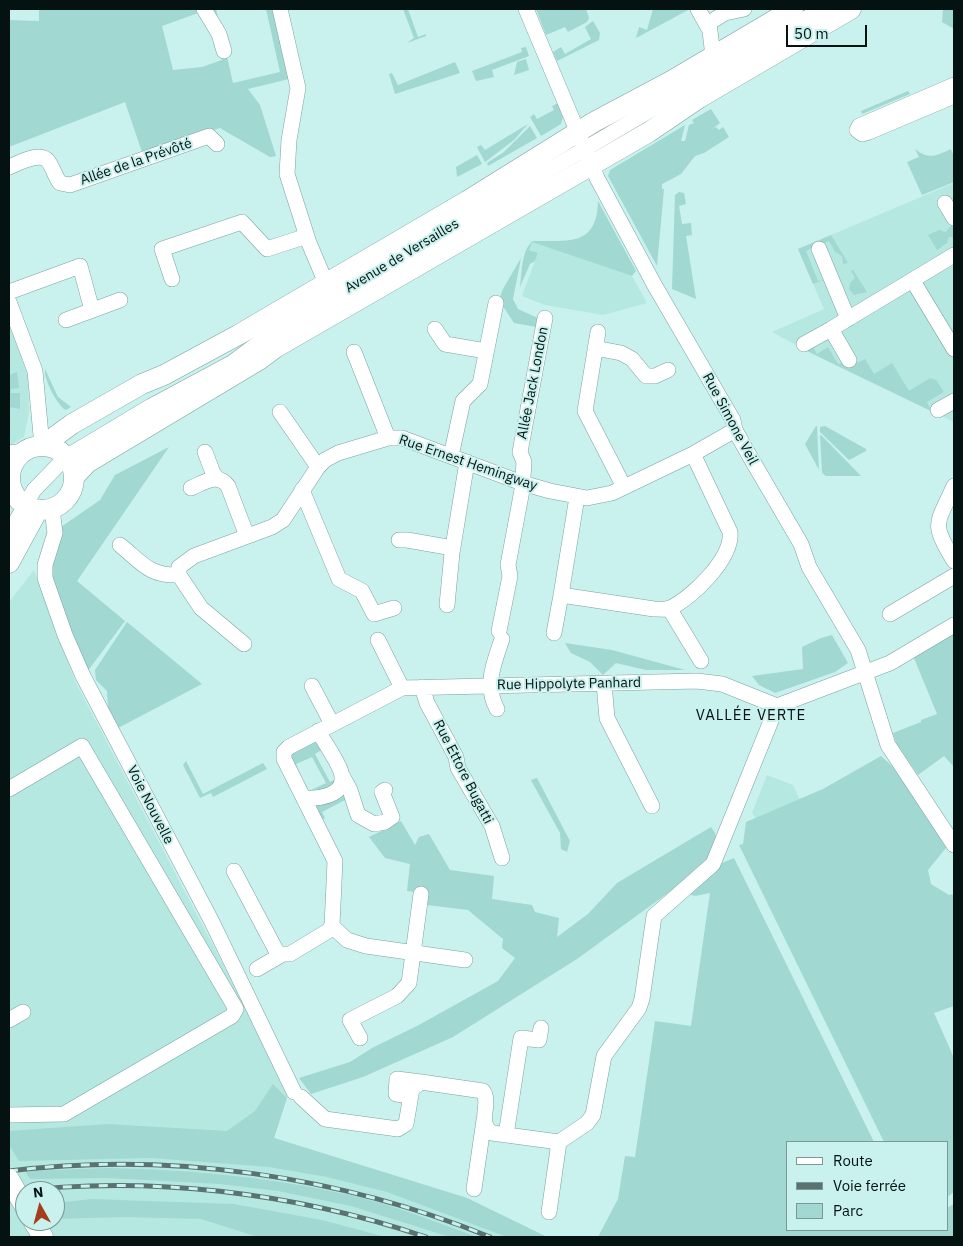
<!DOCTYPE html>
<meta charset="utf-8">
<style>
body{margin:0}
#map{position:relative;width:963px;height:1246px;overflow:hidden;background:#c9f1ed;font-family:"IBM Plex Sans",sans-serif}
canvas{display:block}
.frame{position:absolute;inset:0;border:10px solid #041211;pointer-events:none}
.legend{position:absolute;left:786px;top:1141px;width:162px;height:90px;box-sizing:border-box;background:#c9f1ed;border:1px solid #7a9895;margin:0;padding:6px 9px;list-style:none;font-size:15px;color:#041211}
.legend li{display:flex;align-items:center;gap:10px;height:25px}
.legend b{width:25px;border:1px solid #7a9895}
.north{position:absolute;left:15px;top:1181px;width:50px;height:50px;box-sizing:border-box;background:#c9f1ed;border:1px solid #7a9895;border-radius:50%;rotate:353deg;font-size:14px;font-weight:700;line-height:20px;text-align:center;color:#041211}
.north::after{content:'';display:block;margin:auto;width:18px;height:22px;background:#a43e1a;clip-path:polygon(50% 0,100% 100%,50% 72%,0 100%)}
.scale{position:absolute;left:786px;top:25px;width:81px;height:22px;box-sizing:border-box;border:2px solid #041211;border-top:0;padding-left:6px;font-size:15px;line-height:18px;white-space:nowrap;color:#041211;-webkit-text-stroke:4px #c9f1ed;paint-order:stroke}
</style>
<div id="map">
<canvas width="963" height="1246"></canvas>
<div class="frame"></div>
<ul class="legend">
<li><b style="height:6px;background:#fff"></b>Route</li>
<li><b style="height:6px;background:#5a7371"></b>Voie ferrée</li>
<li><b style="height:14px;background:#a1d8d2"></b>Parc</li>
</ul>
<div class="north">N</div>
<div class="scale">50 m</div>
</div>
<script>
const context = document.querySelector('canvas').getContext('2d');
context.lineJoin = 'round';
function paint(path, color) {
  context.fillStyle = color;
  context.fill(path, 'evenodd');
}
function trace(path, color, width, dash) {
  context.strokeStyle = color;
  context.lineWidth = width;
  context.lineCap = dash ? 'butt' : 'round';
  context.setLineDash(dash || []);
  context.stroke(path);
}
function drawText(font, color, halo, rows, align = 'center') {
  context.font = font + ' "IBM Plex Sans",sans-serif';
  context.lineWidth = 4;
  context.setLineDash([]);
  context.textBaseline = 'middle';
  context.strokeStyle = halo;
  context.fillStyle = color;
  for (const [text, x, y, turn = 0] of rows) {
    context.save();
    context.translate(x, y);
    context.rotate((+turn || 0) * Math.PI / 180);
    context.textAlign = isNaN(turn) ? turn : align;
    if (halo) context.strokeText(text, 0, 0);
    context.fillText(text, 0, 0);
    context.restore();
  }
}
const built = new Path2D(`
 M954 183V422L816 356 772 332 824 309 798 249Z
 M531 241 632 276 647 303 603 315 545 305 522 296 538 253 529 250Z
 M9 323 28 376 29 412 24 437 9 446Z
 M34 570 48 602 57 635 76 683 289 1091 274 1138 467 1198 547 1237H9V602ZM25 1191H55V1221H25Z
 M767 775 793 785 802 804 759 824 752 813Z`);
const green = new Path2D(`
 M39 9H216L233 83 280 72 266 9H275L293 78 248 89 260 105 276 156 270 157 220 128 142 152 125 102 9 147V20L39 21ZM201 12 221 51 222 60 202 67 173 70 162 26Z
 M403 9H408L418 37 426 34V36L407 43 414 38Z
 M536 9H586L589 18 587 22 568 32 565 27 546 35Z
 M653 9H690L636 38 639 27 647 30Z
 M953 9 954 11V29L942 22 943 10Z
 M593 21 600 33 599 40 557 61 553 52 561 47 565 54 591 39 585 27Z
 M526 47 529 56 492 70 494 77 476 81 472 71 522 52 521 48Z
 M526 59 529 70 514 75 517 62Z
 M455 62 460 73 395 94 389 74 392 73 398 85Z
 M908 91 910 94 862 114 861 111Z
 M558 103 563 117 561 124 541 136 530 117 534 114 537 119 554 110 552 106Z
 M711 109 720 123 712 129 716 127 719 130 723 127 729 137 704 153 695 156 681 174 662 184V189H664L657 266 608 176 610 170 685 125 681 141H685L689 125 694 123 692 120Z
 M528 124 514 140 485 162 477 147 481 145 485 150Z
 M530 126 537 138 488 166 487 163 504 152Z
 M915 149C929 160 936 156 951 149L954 157V182L922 195 907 162 919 157Z
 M477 155 482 164 457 177 456 167Z
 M679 192 684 193 686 204 679 206 682 224 691 223 692 235 686 236 696 299 672 289 675 195Z
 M598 201 636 271 632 276 532 242 529 250 538 253 535 261 530 264 520 287C522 273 521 250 533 241 567 240 597 248 598 201Z
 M951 225 954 228V237H949L947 243 937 250 928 235 939 230 946 232Z
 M831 235 848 263 843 264 842 256 835 252 829 241 806 251 818 281 824 280 813 284 798 249Z
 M521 258 513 299 518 309 542 320V328L514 323 499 300 503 289Z
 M853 270 867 292 854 295 849 289 850 283 855 278 851 271Z
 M813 347 817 354 828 347 838 364 855 359 857 363 865 359 874 374 892 363 909 391 930 378 936 380 944 392 927 402 931 411 801 348Z
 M45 369 58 397 71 407 66 410C58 407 43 378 45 369Z
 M17 372 19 388 11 389V393H20V409L9 407V375Z
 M816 426H817L819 470 805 444Z
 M825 426 866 449V451L849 460 820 432V427Z
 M820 435 822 436 861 476H826L822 473Z
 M169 447 77 581 125 621 87 672 55 606 50 561 61 527 100 500 115 475Z
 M127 622 202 684 118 728 108 708 107 691 96 680 95 670Z
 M954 633V767L944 756 918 775 896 743 893 733 921 722V720L937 714 914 658Z
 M832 635 848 663 835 672 775 693 759 685 752 676 803 669 802 647 821 638Z
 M565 643 612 650 685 670H646L616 663 603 675 590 662 571 653Z
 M315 742 323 749 315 754 330 782 336 779 332 790 311 794 301 785 305 783 309 791 326 783 312 757 296 764 300 774 290 755 292 752 294 753Z
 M881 756 892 766 950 843 928 870 931 884 949 895 954 894V1006L934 1013 954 1058V1192L947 1197V1142H884L739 845 743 844 746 822 823 789Z
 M186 761 203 794 263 763 267 769 213 797 211 793 200 798 183 765Z
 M537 778 570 841 567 852 561 849 560 833 532 782 531 780Z
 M342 792 349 798 322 812 325 818 320 821 312 802 326 804Z
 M401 821 415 845 419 837 429 834 450 870 494 876 492 899 532 905 535 912 559 918 557 937 588 914 617 883 711 827 715 833 722 863 734 858 874 1142H787V1230H947V1208L954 1204V1237H598L618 1199 625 1156 635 1157 655 1021 691 1026 710 893 695 896 672 890 577 959 453 1037 363 1077 311 1094 299 1078 350 1062 372 1048 417 1026 498 981 515 958 502 948 503 939 468 910 427 905 424 924 425 893 407 891 410 864 385 858 369 837Z
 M273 1084 287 1098 274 1138 467 1198 547 1237H507L387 1192 327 1177 269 1167 151 1158 19 1161 9 1145V1131L108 1124 227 1131 255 1111Z
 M109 1168C196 1170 281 1178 366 1199 404 1209 441 1224 477 1237H450L351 1206 278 1191 220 1184 108 1178 30 1179 25 1171Z
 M92 1199 234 1204 322 1220 386 1237H258L201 1219 124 1217 55 1219V1203Z`);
const minor = new Path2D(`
 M204 9 219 34 224 51
 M280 9 298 88 289 140 287 174 309 243 326 283
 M526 9 597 178 655 286 733 420 735 430 749 455 801 544 809 567 858 650 888 745 954 845
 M698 9 708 27
 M713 56 709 23 725 13 744 9
 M954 85 859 126 857 130 862 134 869 132 954 96
 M9 167C19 163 39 151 48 161 53 167 55 177 60 183L70 185 209 136 217 144
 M945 203 954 218
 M819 249 848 319
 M172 279 162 249 242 222 267 249 307 236
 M913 281 954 349
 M9 292 80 266 92 310
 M9 302 35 371 42 446
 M66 320 120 300
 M435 329 445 344 486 351
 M831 329 954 255
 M598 332 585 411 624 487
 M804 344 831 329 849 360
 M595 348 621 353 632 359 646 376H655L668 370
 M354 352 388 438
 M938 410 954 401
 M280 412 318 467
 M205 452 213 473 218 479
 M9 453 25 451
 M451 456 463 401 480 384 496 303
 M523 477 524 462 520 452 545 318
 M954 486C936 526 931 522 954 561
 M191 488C203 483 218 472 228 486L247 536
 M302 490 339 579 362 591 374 614 394 608
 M577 497 561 595 654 609C659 609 665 610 670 608 692 598 733 558 730 532L693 454
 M52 509 55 533 45 565V578L65 635 83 676 212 922 294 1092
 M9 533 34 490 66 457 151 406 233 362 269 335 822 9
 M399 540H407L453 548
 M120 545C142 563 149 576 179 575L201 608 244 644
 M179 575V567L194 556 272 527 283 520 318 467 325 460 338 453 388 438H402L522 483 550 491 587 498 612 493 693 454 735 430
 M447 605 452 553 467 462
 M669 608 701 661
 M890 614 954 576
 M499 631 510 576 508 565 522 490
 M554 633 561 595
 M378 640 402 688
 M604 684 607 718 652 806
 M312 686 332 724
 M422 687 427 703 456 757 458 768 492 826 502 858
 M497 709C484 685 494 663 502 639
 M343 777 350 790 358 815 374 824 385 822 392 817 382 792 385 790
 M9 789 82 746 236 1009 232 1016 64 1114 9 1115
 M305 798C318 799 344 796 342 777 342 767 324 742 318 731
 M234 871 278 954H290L328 931 332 926 335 861 284 759V752L289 747 402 688 697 681 722 684 777 706 890 663 954 625
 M332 926 347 940 366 946 465 960
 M257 969 281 955
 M9 1020 23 1012
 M360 1038 350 1020 397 996 409 983 421 894
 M411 1096 396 1094 397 1079 421 1082
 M301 1097 325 1119 398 1129 406 1124 412 1089 421 1082 483 1091C492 1104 476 1122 492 1133L559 1142 587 1123 593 1115 604 1056 639 1008 642 999 654 916 713 864 777 706
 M506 1135 521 1038 539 1040 541 1028
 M474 1189 484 1120
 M549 1212 559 1142`);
const major = new Path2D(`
 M10 478a32 32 0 1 1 64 0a32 32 0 1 1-64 0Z
 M42 446 72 424 142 384 164 375 238 335 467 201 594 122 671 81 793 9
 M74 477 87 463 259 360 275 348 649 132 699 98 851 9
 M9 563 38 510
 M33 1221 43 1237`);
const rail = new Path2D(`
 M9 1171C170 1151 340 1176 490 1237
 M9 1192C148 1175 293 1192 426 1237`);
const majorBridge = new Path2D(`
 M9 1179 25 1207`);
const streetNames = [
 ["Allée de la Prévôté",136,162,-19],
 ["Avenue de Versailles",402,256,-31],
 ["Allée Jack London",533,383,-79],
 ["Rue Simone Veil",730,419,62],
 ["Rue Ernest Hemingway",468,463,19],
 ["Rue Hippolyte Panhard",569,684,-1],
 ["Rue Ettore Bugatti",463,772,63],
 ["Voie Nouvelle",150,805,63]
];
const neighbourhoodNames = [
 ["VALLÉE VERTE",751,716]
];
paint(built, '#b6e8e2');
paint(green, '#a1d8d2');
trace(minor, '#7ca29e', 16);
trace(major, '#7ca29e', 21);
trace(minor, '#fff', 15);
trace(major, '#fff', 20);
trace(rail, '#5a7371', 5);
trace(rail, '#c9f1ed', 3, [9]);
trace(majorBridge, '#7ca29e', 21, []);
trace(majorBridge, '#fff', 20);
drawText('14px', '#041211', '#c9f1ed', streetNames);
context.letterSpacing = '1px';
drawText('15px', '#041211', '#c9f1ed', neighbourhoodNames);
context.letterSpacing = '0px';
</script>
